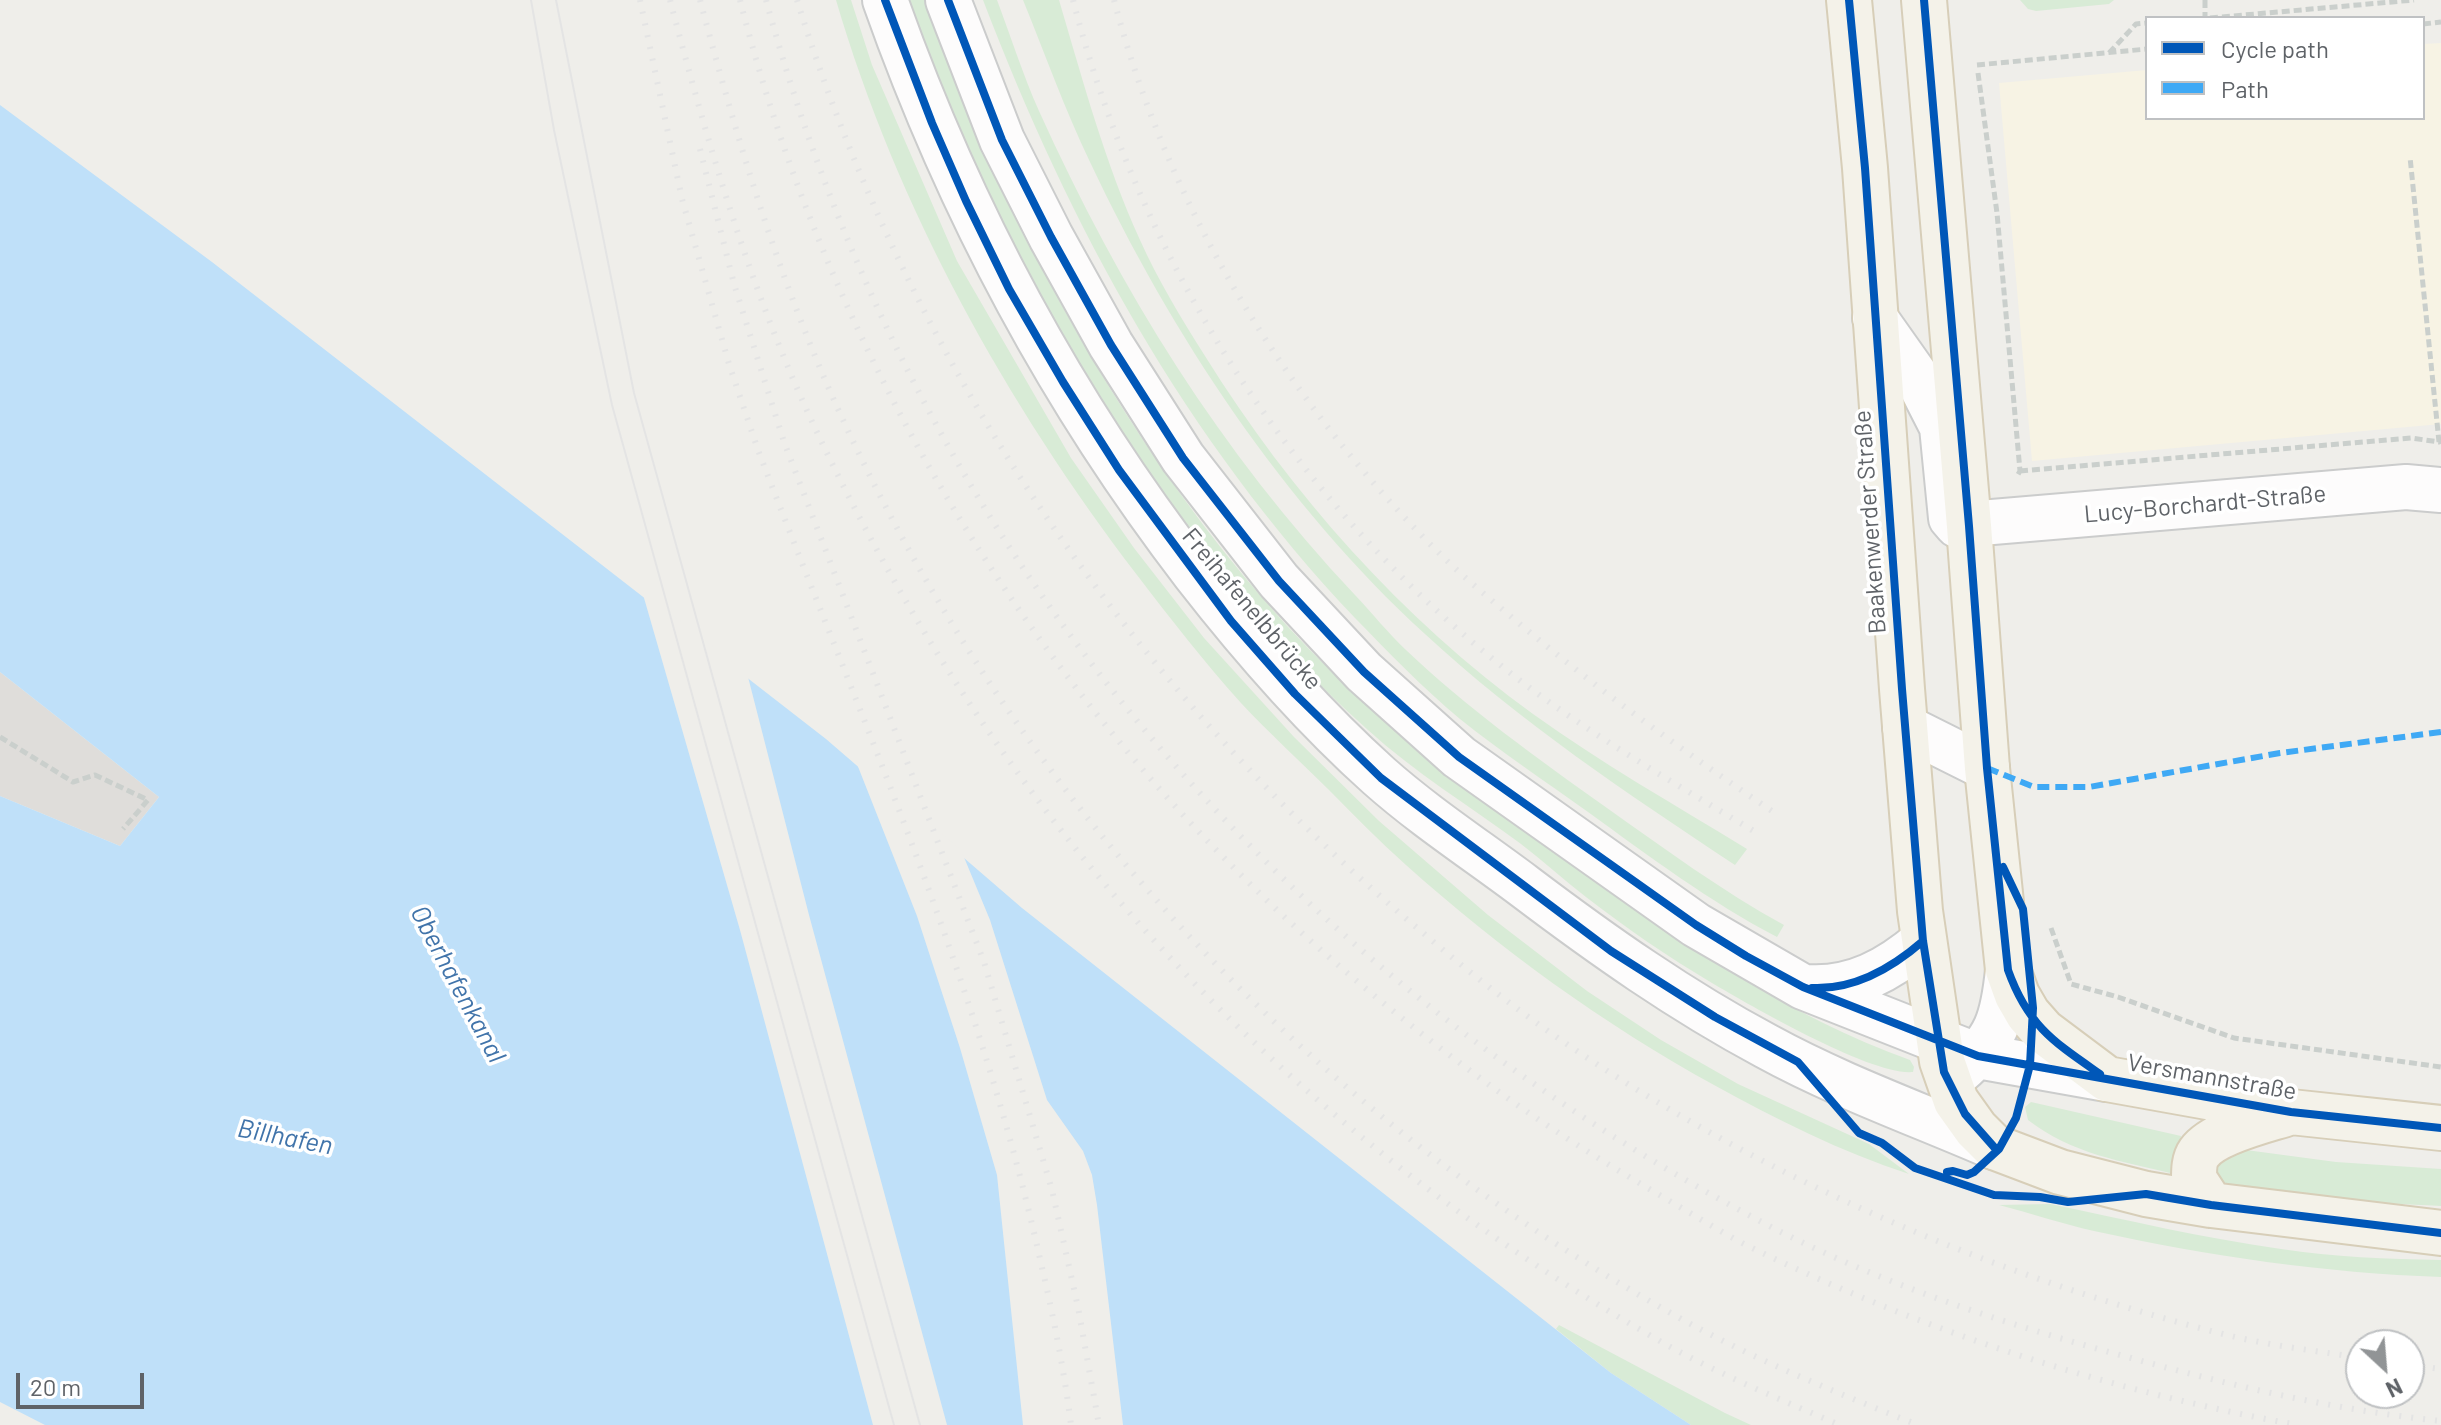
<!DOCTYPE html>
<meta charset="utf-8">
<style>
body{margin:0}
#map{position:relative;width:2441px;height:1425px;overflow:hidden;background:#efeeea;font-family:Barlow,sans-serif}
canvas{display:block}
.legend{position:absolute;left:2145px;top:16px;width:280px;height:104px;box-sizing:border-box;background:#fff;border:2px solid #bfc1c3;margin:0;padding:10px 14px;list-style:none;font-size:24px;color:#5f6368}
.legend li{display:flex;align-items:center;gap:16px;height:40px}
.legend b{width:40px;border:2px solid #bfc1c3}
.north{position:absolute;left:2345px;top:1329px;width:80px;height:80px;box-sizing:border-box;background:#fff;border:2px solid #bfc1c3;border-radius:50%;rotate:154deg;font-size:22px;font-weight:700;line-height:32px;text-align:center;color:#5f6368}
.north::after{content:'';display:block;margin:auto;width:28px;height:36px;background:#919496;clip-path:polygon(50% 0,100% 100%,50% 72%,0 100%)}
.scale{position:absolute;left:16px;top:1373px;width:128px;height:36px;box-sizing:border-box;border:4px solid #5f6368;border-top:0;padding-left:10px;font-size:24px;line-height:28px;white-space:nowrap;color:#5f6368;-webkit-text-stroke:6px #fff;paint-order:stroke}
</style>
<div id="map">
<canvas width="2441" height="1425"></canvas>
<ul class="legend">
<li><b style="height:10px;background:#0057b8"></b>Cycle path</li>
<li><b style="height:10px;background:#3fa9f5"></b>Path</li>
</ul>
<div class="north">N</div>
<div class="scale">20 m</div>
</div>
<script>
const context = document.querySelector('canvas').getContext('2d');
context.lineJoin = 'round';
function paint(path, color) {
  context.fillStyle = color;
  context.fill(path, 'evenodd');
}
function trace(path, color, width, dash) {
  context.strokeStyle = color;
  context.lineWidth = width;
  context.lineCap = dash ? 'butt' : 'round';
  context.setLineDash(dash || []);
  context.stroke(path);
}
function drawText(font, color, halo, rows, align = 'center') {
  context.font = font + ' Barlow,sans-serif';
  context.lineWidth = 7;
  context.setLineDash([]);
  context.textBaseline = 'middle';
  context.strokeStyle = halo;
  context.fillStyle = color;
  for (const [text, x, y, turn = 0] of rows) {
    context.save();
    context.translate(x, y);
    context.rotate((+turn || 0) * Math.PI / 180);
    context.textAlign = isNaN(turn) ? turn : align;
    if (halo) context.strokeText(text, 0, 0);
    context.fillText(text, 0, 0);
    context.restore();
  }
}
const commercial = new Path2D(`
 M2441 43V424L2032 461 1999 83 2147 70V118H2423V44Z`);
const industrial = new Path2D(`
 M0 672 159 797 120 846 0 796Z`);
const green = new Path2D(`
 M836 0H851L872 65 957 261 1071 458 1134 548 1204 638 1294 737 1379 821 1488 915 1587 991 1661 1040 1738 1084 1869 1144 1909 1174C1841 1152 1776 1119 1714 1085 1603 1024 1500 949 1406 865 1379 841 1354 815 1329 790 1300 761 1269 733 1241 703 1204 662 1170 618 1137 575 1006 403 897 208 836 0Z
 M909 0H927C956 71 982 145 1015 215 1090 369 1189 524 1308 648 1389 732 1485 802 1580 870 1683 944 1790 1017 1910 1060L1914 1067 1913 1072C1872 1076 1751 1006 1712 983 1668 957 1626 928 1586 897 1564 880 1543 861 1521 844 1470 806 1415 773 1368 730 1152 535 1008 270 909 0Z
 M983 0H997C1011 37 1023 75 1039 111 1121 292 1219 450 1355 595 1372 613 1388 633 1406 650 1467 708 1538 759 1607 808 1665 849 1722 891 1784 925L1777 937C1710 902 1649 856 1588 812 1545 781 1501 752 1460 719 1423 688 1389 653 1355 618 1185 438 1071 230 983 0Z
 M1023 0H1059C1083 81 1105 163 1140 240 1158 280 1181 318 1205 356 1291 494 1401 618 1533 714 1601 763 1675 805 1747 849L1735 865C1628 794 1520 722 1425 634 1284 505 1171 334 1090 162 1065 110 1045 54 1023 0Z
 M2020 0H2114L2109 4 2036 11 2028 9Z
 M2031 1102 2181 1136 2174 1174C2121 1161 2072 1154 2028 1120L2025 1107Z
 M2246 1150 2336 1162 2441 1169V1206C2373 1202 2285 1202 2221 1183L2216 1172 2219 1162Z
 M2050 1204C2127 1220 2203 1238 2281 1249 2334 1257 2387 1259 2441 1260V1277C2325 1273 2208 1256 2094 1231 2062 1224 2031 1213 1999 1205Z
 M1559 1325 1725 1413 1751 1425H1691L1611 1373 1556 1329Z`);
const water = new Path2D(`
 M0 105 212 262 826 739 1022 908 1611 1373 1691 1425H45L0 1402V796L120 846 159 797 0 672Z`);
const pier = new Path2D(`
 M642 591 747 673 809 915 947 1425H873L740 930Z
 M855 759 961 850 990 920 1047 1100 1083 1151 1092 1175 1097 1205 1123 1425H1023L997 1175 960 1048 917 916Z`);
const path = new Path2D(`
 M2205 0V18
 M2210 18 2414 0
 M2423 24 2441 22
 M2109 53 2136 24 2147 23
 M1977 65 2147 49
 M1978 73 1997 213 2020 471 2017 476
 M2020 471 2411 438 2439 442 2410 157
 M0 737 73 782 95 775 148 800 123 829
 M2051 928 2071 984 2118 997 2234 1038 2441 1067`);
const minor = new Path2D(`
 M885 0C958 207 1061 400 1195 574 1251 646 1311 715 1379 776 1424 816 1476 850 1524 886 1602 945 1680 1000 1766 1046 1839 1086 1918 1114 1994 1147
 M948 0 1002 140 1051 237 1111 345 1183 458 1279 581 1364 672 1459 757 1696 925 1803 987 1978 1056 2107 1079
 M1875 318 1916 376 1942 427 1951 518 1957 525 2406 487 2441 490
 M1905 727 1987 768
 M1807 987C1853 990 1889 970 1923 941
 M1958 1073C1997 1040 2003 1019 2008 970`);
const major = new Path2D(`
 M1849 0 1865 168 1902 689 1920 911 1942 1061 1956 1101 1976 1129 1994 1147 2060 1172 2146 1194 2211 1205 2441 1233
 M1924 0 1969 526 1987 768 2008 970 2017 995 2028 1014 2043 1031 2107 1079 2291 1112 2441 1128
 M2211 1205 2194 1179C2194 1170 2194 1160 2199 1153 2214 1132 2264 1121 2289 1113`);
const tram = new Path2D(`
 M531 0 554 130 612 405 894 1425
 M556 0 634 393 920 1425`);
const rail = new Path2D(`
 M640 0 682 199 729 364 758 450C860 717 978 979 1040 1259 1053 1314 1064 1369 1071 1425
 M670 0C708 145 751 292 815 428 1003 827 1281 1126 1665 1344 1721 1375 1781 1400 1840 1425
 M700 0C737 139 778 277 838 409 1016 800 1309 1114 1685 1321 1760 1362 1840 1394 1918 1425
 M740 0C823 328 1001 637 1241 875 1315 949 1396 1016 1480 1078 1540 1123 1603 1162 1668 1200 1694 1215 1719 1231 1746 1245 1919 1330 2108 1391 2298 1425
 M766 0C913 541 1265 959 1758 1220 1874 1282 2004 1324 2131 1358 2233 1386 2335 1410 2441 1421
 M797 0C909 361 1127 684 1416 927 1457 962 1500 997 1545 1029 1751 1174 1987 1275 2231 1336 2273 1346 2318 1351 2361 1358
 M1073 0C1140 261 1293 501 1504 668 1583 731 1671 781 1757 833
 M1114 0C1168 207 1286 401 1438 552 1462 576 1489 598 1515 620 1597 689 1683 751 1772 811
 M700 149 734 284 784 442 984 962 1052 1190 1078 1307 1099 1425
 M2409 1365 2441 1369`);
const quiet = new Path2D(`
 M1987 768 2034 787H2089L2280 753 2441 732`);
const cycleway = new Path2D(`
 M885 0 932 123 966 201 1009 289 1063 382 1119 470 1231 621 1295 694 1381 778 1611 951 1715 1017 1798 1062 1859 1133 1882 1143 1915 1168 1994 1195 2040 1197 2068 1202 2146 1194 2211 1205 2441 1233
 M948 0 1002 140 1051 237 1111 345 1183 458 1279 581 1364 672 1459 757 1696 925 1746 956 1803 987 1978 1056 2291 1112 2441 1128
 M1849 0 1865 168 1902 689 1923 941 1944 1072 1965 1114 1994 1147
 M1924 0 1969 526 1987 768 2008 970C2028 1026 2054 1042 2100 1074
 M1812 988C1855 990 1892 968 1923 941
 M1947 1172 1953 1171 1967 1175 1974 1172 1999 1149 2016 1118 2030 1065 2033 1008 2023 909 2003 867`);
const streetNames = [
 ["Lucy-Borchardt-Straße",2205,504,-5],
 ["Baakenwerder Straße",1870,522,-94],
 ["Freihafenelbbrücke",1252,609,50],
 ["Versmannstraße",2212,1077,10]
];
const waterNames = [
 ["Oberhafenkanal",458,984,62],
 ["Billhafen",285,1137,11]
];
paint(commercial, '#f7f3e4');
paint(industrial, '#dfddda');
paint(green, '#d8ebd6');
paint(water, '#bfe0f9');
paint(pier, '#efeeea');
trace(minor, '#cbcccc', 48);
trace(major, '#d7ceb8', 48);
trace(path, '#cacfcc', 5, [8, 4]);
trace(minor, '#fdfcfc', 44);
trace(major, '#f4f2e9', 44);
trace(tram, '#e4e4e4', 2);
trace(rail, '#e4e4e4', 6, [2, 10]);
trace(quiet, '#3fa9f5', 6, [12, 6]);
trace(cycleway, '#0057b8', 8);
drawText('24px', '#5f6368', '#fff', streetNames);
drawText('italic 26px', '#4174aa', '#fff', waterNames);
</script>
